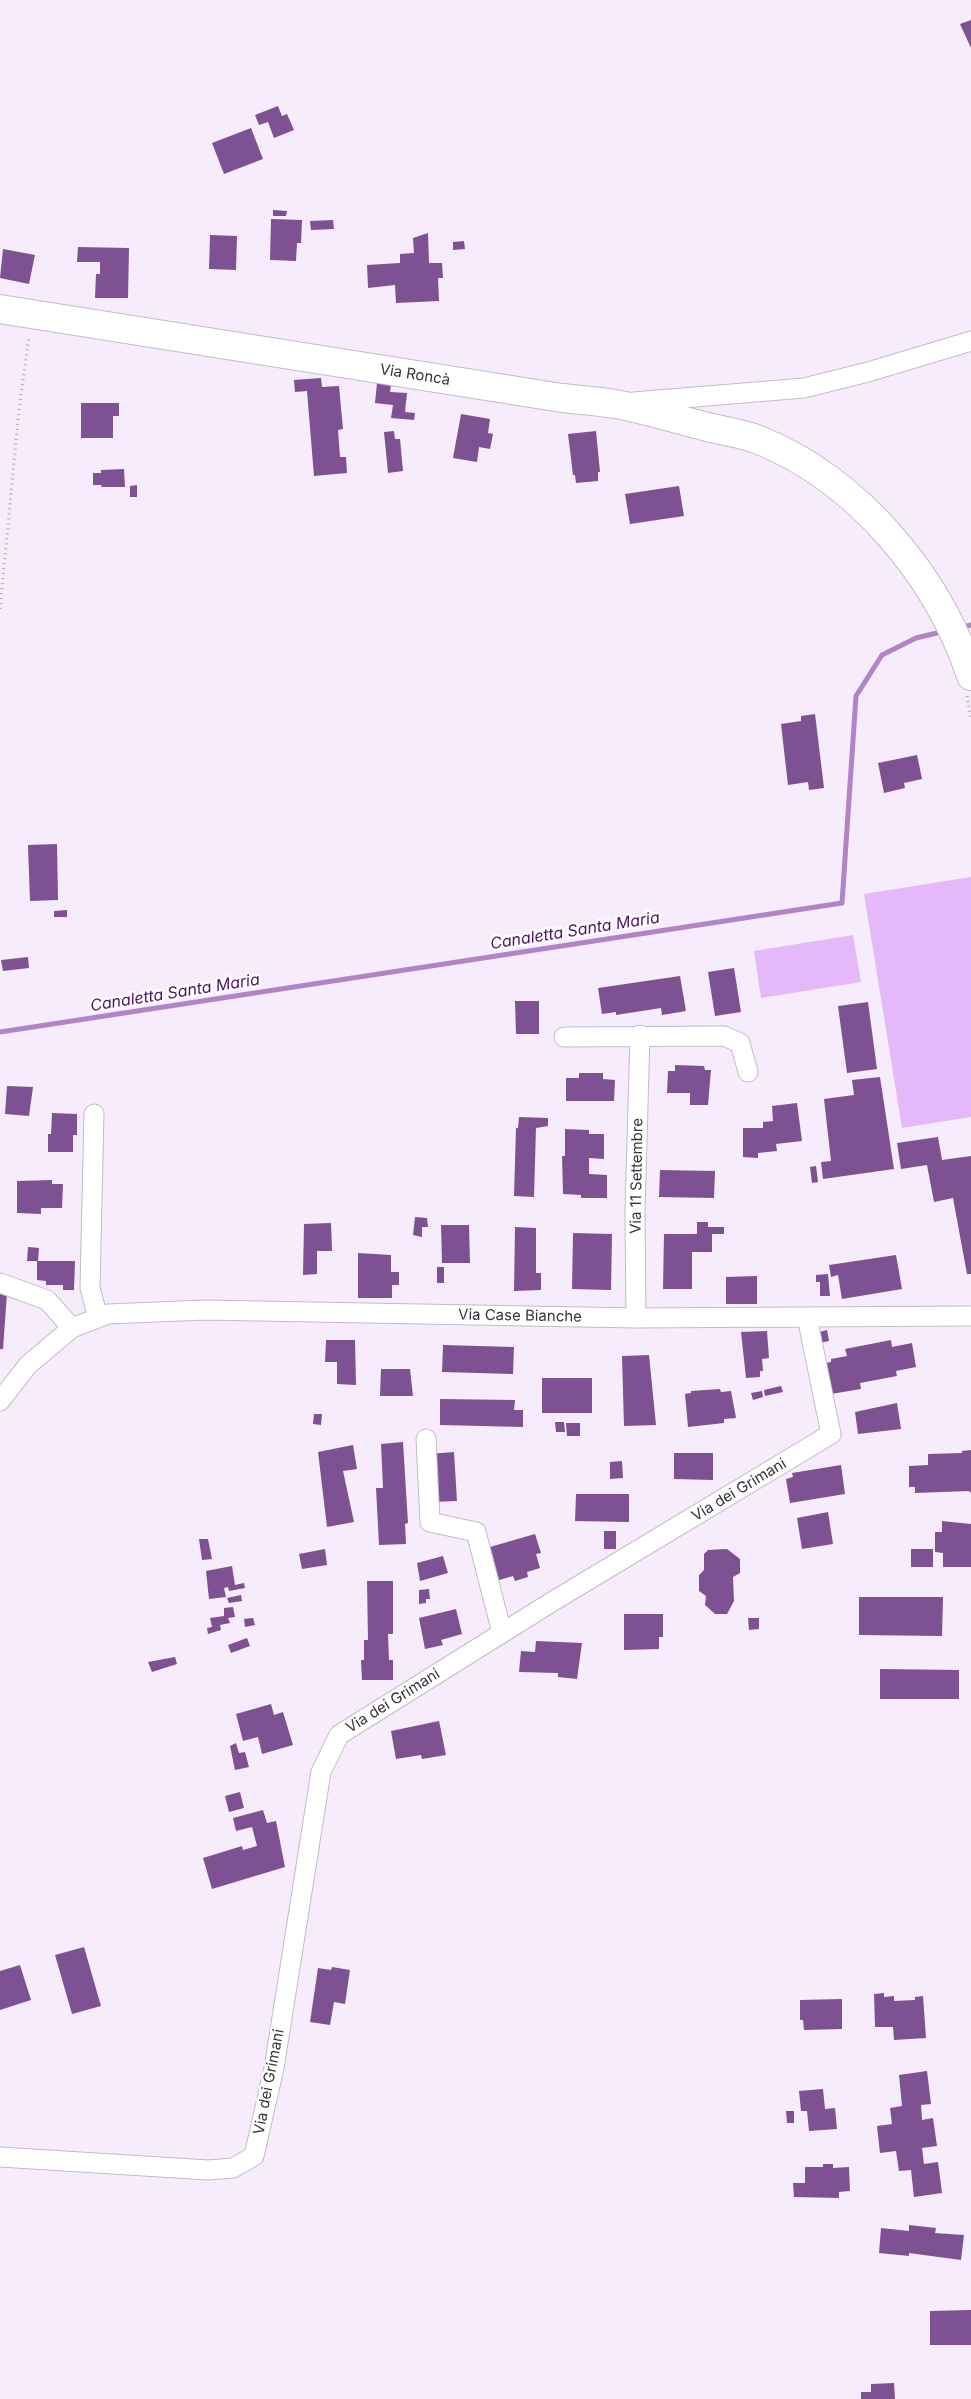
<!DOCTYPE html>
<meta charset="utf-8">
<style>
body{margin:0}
canvas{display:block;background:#f6ecfb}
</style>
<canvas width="971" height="2399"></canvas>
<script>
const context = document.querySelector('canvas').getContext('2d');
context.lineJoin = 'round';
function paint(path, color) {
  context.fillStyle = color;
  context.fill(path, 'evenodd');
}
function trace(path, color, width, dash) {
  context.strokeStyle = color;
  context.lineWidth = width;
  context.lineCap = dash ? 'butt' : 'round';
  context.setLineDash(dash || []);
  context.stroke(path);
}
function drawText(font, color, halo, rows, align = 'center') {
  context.font = font + ' Inter,sans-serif';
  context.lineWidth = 5;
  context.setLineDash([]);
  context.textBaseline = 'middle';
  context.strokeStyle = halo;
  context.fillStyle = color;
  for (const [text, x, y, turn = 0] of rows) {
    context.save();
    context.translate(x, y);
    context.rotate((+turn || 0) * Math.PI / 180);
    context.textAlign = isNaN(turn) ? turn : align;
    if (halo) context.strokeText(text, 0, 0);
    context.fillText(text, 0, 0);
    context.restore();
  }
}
const green = new Path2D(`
 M971 877V1117L902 1128 864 894Z
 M853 935 861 982 761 998 754 951Z`);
const stream = new Path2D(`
 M967 626 971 625
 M0 1032 842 903 856 696 882 655 916 638 937 633`);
const building = new Path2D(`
 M971 20V48L960 24Z
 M278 106 282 116 287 114 294 130 274 138 268 122 259 125 255 115Z
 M251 128 263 159 224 174 212 143Z
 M273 210 287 211 286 216H273Z
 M271 219 302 220 301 243H297L296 261 270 260Z
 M333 220 334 229 311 230 310 221Z
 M428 233 429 263H442L443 278H438L439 301 396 303 395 285 368 288 367 265 400 263V254L414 253 413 238Z
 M210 235 237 236 236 270 209 269Z
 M464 241 465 249 453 250V242Z
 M78 247 129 248 128 298H95L96 274H100V262H77Z
 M3 249 35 255 29 284 0 278Z
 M321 378 322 387 339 386 343 429 338 430 340 457H346L347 473 314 476 307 391 295 392 294 380Z
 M377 383 391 384 390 392 407 393 405 412 415 413 414 420 391 418 393 405 375 403Z
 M81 403H119V416H113V438H81Z
 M461 414 490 419 488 433 493 434 490 449 479 447 477 462 453 458Z
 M394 431 395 439H400L403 471 388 473 384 432Z
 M596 431 600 472H598V481L576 483 575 475H573L568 434Z
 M124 469 125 487H101L102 485H93V473H101V470Z
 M137 485V497H130V486Z
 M679 486 684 516 630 524 625 494Z
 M815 714 824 788 809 790 808 782 788 785 781 724 801 721V716Z
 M917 755 922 779 904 783 905 788 884 793 878 763Z
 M57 844 58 900 30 901 28 845Z
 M67 910V917H54V911Z
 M28 957 29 968 3 971 1 960Z
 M734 968 741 1012 715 1016 708 972Z
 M680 976 686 1011 662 1015 661 1008 616 1015V1012L602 1014 598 988Z
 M515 1001H539V1034H516Z
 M868 1002 877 1069 847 1073 838 1006Z
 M675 1065 704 1066 705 1070H711L708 1105H690V1093H667L668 1071H675Z
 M579 1073H603V1079L615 1080 614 1101H566V1078H579Z
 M880 1077 894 1169 823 1179 821 1162 831 1161 824 1099 854 1095 852 1080Z
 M7 1086 33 1087 29 1116 5 1114Z
 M797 1103 802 1141 776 1144 777 1151 758 1153V1158L743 1157V1128H763V1122L773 1121 772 1106Z
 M52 1113 77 1114V1135H73V1152H48V1134H51Z
 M519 1117 548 1118V1126L536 1128 534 1197 514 1196 516 1128H518Z
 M565 1129 589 1130V1134H604V1159L589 1158V1174L607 1175V1198H581V1195L563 1194 562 1156H565Z
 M938 1137 942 1160 971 1156V1274H967L953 1198 934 1202 927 1165 901 1169 897 1143Z
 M816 1166 818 1182 812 1183 810 1167Z
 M660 1170 715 1171 714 1198 659 1197Z
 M52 1180V1184H63L62 1208H41V1214L17 1213V1181Z
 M415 1217 427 1218 428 1227H422V1237L413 1235Z
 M697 1222H708V1227H724V1234H712V1252H692V1289H663L664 1234H697Z
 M331 1223 332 1251H317V1274L303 1275 304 1224Z
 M441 1225H469L470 1263H442Z
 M515 1227 536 1228V1273H541V1290L514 1291Z
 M573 1233 612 1234 611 1290 572 1289Z
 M28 1247 39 1248 38 1261H75L74 1290H63V1285H46V1281L37 1280V1261H27Z
 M358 1253 391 1255V1272H399V1285H392V1298H358Z
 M896 1255 902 1289 842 1299 838 1275 831 1277 829 1265Z
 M437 1267H444V1283H437Z
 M828 1274 830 1296H820V1282H816V1275Z
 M757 1276V1304H726V1277Z
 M0 1293H7L3 1349H0Z
 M827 1330 829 1341 819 1343 816 1333Z
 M767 1331 769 1358 762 1359 763 1371H760V1377L746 1378 741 1332Z
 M326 1340H355L356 1385 337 1384V1362H325Z
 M891 1340 892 1347 912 1343 916 1367 896 1371 897 1376 860 1383 861 1389 831 1394 825 1363 831 1362V1359L847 1356 845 1349Z
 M443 1345 514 1347 513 1374 442 1372Z
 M649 1355 656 1425 624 1426 622 1356Z
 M381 1369H410L413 1396H380Z
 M542 1378H592V1413H542Z
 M781 1386 783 1392 765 1396 764 1390Z
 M720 1389 721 1392 731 1391 736 1418 724 1419V1423L688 1427 685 1394 691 1393V1391Z
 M762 1391 763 1397 753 1400 751 1393Z
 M440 1399 515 1400 514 1410H523V1427L440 1425Z
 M897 1403 901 1429 858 1434 855 1412Z
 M314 1414H322L321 1425 313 1424Z
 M555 1422H564L565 1432H556Z
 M566 1423H580V1436H567Z
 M403 1442 408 1523 405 1524 406 1544 379 1545 376 1488H383L381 1444Z
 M353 1445 357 1469 343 1471 354 1522 327 1527 318 1452Z
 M971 1450V1493L969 1491 915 1493V1487H909V1466L928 1465V1454L962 1453V1451Z
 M454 1452 457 1501 431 1502 429 1454Z
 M674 1453H713V1480L674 1479Z
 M622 1461 623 1478 610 1479V1462Z
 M841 1465 845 1494 790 1503 786 1479 793 1477 792 1473Z
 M576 1494H629V1522L575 1521Z
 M828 1512 833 1544 802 1549 797 1518Z
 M942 1521 971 1524V1567H943V1553L935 1552V1532H942Z
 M604 1531H616V1549H604Z
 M535 1534 541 1553 536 1554 540 1568 527 1572 528 1577 515 1581 513 1576 499 1580 490 1547Z
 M199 1539H208L212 1559 202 1560Z
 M325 1549 327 1565 302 1569 299 1554Z
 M727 1549 740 1559V1573L733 1577 734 1601 727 1614H715L705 1605 706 1596 699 1591V1575L704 1570V1554L708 1550Z
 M911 1549H933V1567H911Z
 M443 1556 448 1573 420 1581 417 1563Z
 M232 1566 235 1585 244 1583 245 1588 229 1591 228 1587 224 1588 226 1597 209 1599 206 1571Z
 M367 1581H393V1634H388L389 1660H393V1680H362L361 1660H364V1640H368Z
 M429 1589 430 1599H426V1603L419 1604V1590Z
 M241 1595 242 1601 229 1603 227 1598Z
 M859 1597H943L942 1636 859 1635Z
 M233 1607 235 1617 228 1618 230 1623 220 1625 221 1630 208 1634 207 1628 212 1627 210 1618 224 1616V1608Z
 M456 1609 462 1634 441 1640 443 1645 425 1649 419 1618Z
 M624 1614H663V1637H659V1649L624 1650Z
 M253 1618 255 1625 245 1627 244 1619Z
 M748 1618H759V1629L749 1630Z
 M247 1638 250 1646 231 1653 228 1645Z
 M536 1641 582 1643 577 1679 558 1677V1673L519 1672 521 1651 535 1652Z
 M175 1657 177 1664 152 1672 148 1662Z
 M880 1669 959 1670V1699H880Z
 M271 1704 274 1715 283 1712 293 1745 262 1754 258 1737 243 1741 236 1714Z
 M439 1721 446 1755 422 1759 421 1755 396 1759 391 1731Z
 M236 1743 239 1753 245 1752 249 1767 235 1770 230 1746Z
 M240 1792 244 1808 229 1812 225 1796Z
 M263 1810 267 1823 276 1821 285 1867 212 1889 203 1858 242 1846 243 1850 257 1846 252 1827 236 1831 233 1818Z
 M84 1947 101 2006 72 2014 55 1955Z
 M20 1965 31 2000 0 2010V1971Z
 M332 1967 350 1970 345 2004 334 2002 330 2025 310 2022 318 1968 331 1970Z
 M884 1993V1997L894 1996V2001L915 2000V1997L923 1996 926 2038 894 2040 893 2027H875L874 1994Z
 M842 1999V2029L804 2030 803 2020H800V2000Z
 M927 2071 931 2104 921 2105 922 2120 933 2118 937 2146 922 2148 924 2164 938 2162 942 2193 914 2197 911 2170 899 2171 896 2151 880 2153 877 2126 892 2124 890 2108 902 2106 899 2075Z
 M823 2089 825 2109 835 2108 837 2129 809 2131 807 2111H801L799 2091Z
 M786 2111H794V2123H787Z
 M823 2164H833V2168L849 2167 850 2191 839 2192V2198L794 2197 793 2183H805V2167H823Z
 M909 2225 936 2228 935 2233 964 2235 961 2260 909 2253V2256L879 2253 881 2228 909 2231Z
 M971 2310V2345H930V2311Z
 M894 2383 895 2399H861V2392H871V2384Z`);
const path = new Path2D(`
 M0 609 19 410 29 336
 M967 696 971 720`);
const minor = new Path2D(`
 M634 402 804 388 868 372 971 341
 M564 1037 724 1036 740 1043 748 1072
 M94 1114 90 1288 98 1318
 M0 1283 47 1300 72 1328
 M636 1318 635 1211 640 1035
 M0 1401 28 1365 72 1328 108 1314 205 1310 636 1318 971 1316
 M426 1439 430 1522 476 1532 502 1633
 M0 2157 208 2170 233 2168 254 2156 274 2068 321 1772 339 1735 555 1600 831 1434 807 1317`);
const secondary = new Path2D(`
 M0 309 562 398C580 400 598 401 615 404 645 409 674 419 704 426 721 431 742 433 759 440 858 480 938 576 971 676`);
const streetNames = [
 ["Via Roncà",415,375,9],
 ["Via 11 Settembre",637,1176,-89],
 ["Via Case Bianche",520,1316,1],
 ["Via dei Grimani",739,1490,-31],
 ["Via dei Grimani",393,1701,-32],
 ["Via dei Grimani",269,2082,-79]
];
const waterNames = [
 ["Canaletta Santa Maria",575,931,-9],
 ["Canaletta Santa Maria",175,993,-9]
];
paint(green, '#e5b9f9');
trace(stream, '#b283c7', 5);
paint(building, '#7e5192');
trace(minor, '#c4bac9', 21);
trace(secondary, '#c4bac9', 30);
trace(path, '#aca5b0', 3, [1, 4]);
trace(minor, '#fff', 19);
trace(secondary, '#fff', 28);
drawText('15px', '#39353b', '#fefefe', streetNames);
drawText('italic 16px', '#4e1165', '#fefefe', waterNames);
</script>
